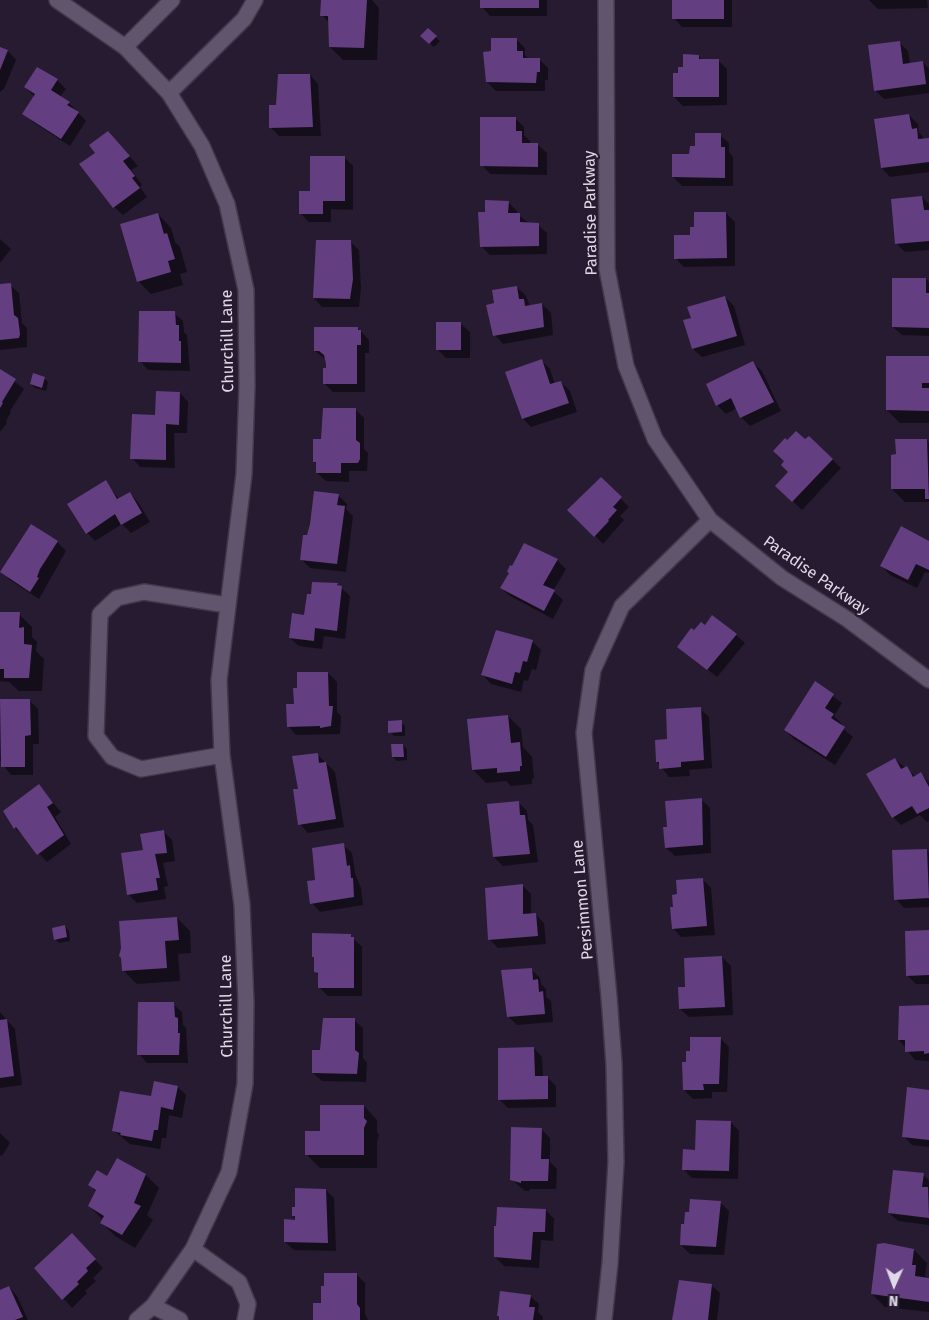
<!DOCTYPE html>
<style>
body{margin:0}
#map{position:relative;width:929px;height:1320px;overflow:hidden;background:#261b31;font-family:"Fira Sans",sans-serif}
canvas{display:block}
.north{position:absolute;left:869px;top:1260px;width:50px;height:50px;-webkit-text-stroke:4px #261b31;paint-order:stroke;rotate:182deg;font-size:14px;font-weight:700;line-height:20px;text-align:center;color:#e0d9e8}
.north::after{content:'';display:block;margin:auto;width:18px;height:22px;background:#e0d9e8;clip-path:polygon(50% 0,100% 100%,50% 72%,0 100%)}
</style>
<div id="map">
<canvas width="929" height="1320"></canvas>
<div class="north">N</div>
</div>
<script>
const context = document.querySelector('canvas').getContext('2d');
context.lineJoin = 'round';
function paint(path, color) {
  context.fillStyle = color;
  context.fill(path, 'evenodd');
}
function trace(path, color, width, dash) {
  context.strokeStyle = color;
  context.lineWidth = width;
  context.lineCap = dash ? 'butt' : 'round';
  context.setLineDash(dash || []);
  context.stroke(path);
}
function drawText(font, color, halo, rows, align = 'center') {
  context.font = font + ' "Fira Sans",sans-serif';
  context.lineWidth = 4.5;
  context.setLineDash([]);
  context.textBaseline = 'middle';
  context.strokeStyle = halo;
  context.fillStyle = color;
  for (const [text, x, y, turn = 0] of rows) {
    context.save();
    context.translate(x, y);
    context.rotate((+turn || 0) * Math.PI / 180);
    context.textAlign = isNaN(turn) ? turn : align;
    if (halo) context.strokeText(text, 0, 0);
    context.fillText(text, 0, 0);
    context.restore();
  }
}
const shadow = new Path2D(`
 M323 0H372L379 8 377 60H343L330 47 329 23 322 15Z
 M482 0H547V16H490L482 7Z
 M674 0H732V27H682L674 18Z
 M869 0H927L928 8 878 9Z
 M428 30 440 41 434 47 422 36Z
 M516 39 525 48V55L529 59H539L548 68V80H545V91H496L487 82 492 52Z
 M899 42 908 51 910 64 923 62 929 69V93L884 99 875 90Z
 M0 48 8 51 16 60 4 89 0 92Z
 M698 56 703 60H718L727 69V105L683 106 674 97 679 74Z
 M310 75 318 84 321 136H279L270 127 278 106Z
 M57 80 66 89 60 97 69 103 86 121 70 146 33 122 24 114 35 97 25 87Z
 M909 115 918 124 919 132 925 140 929 139V172L890 177 882 168Z
 M515 118 524 127V135L530 141V144L538 145 547 153V175L490 174 482 165Z
 M108 132 138 166 131 170 142 185 140 187 147 197 123 215 114 207 96 153Z
 M720 135 729 143V152L733 157V186H682L673 177 696 148Z
 M345 158 353 166V210L331 209V222H309L300 213 311 192Z
 M922 197 929 204V250L905 252 896 243Z
 M508 202 517 211V214L529 223 538 225 547 233V254L490 255 481 246 486 213Z
 M726 213 735 222V266L684 267 675 258 691 236Z
 M158 214 171 228 175 242 180 247 187 272 180 274 183 285 151 294 138 281Z
 M0 239 11 249 0 263Z
 M351 242 359 250 361 288 359 307H322L314 298Z
 M926 279 929 282V336L902 335 893 327Z
 M10 285 19 293 22 323 27 328V347L0 350V286Z
 M517 287 526 296 530 306 542 304 551 313 553 335 503 344 495 335V304Z
 M725 297 734 306 745 345 702 357 693 349 692 319Z
 M174 313 183 321 184 332 187 335 190 371 148 370 140 361Z
 M461 324 470 332V358H446L437 349Z
 M358 328 369 340V353H365V392H333L324 383 327 369 326 360 315 351Z
 M929 358V423H900L887 410Z
 M541 360 550 369 555 384 561 382 570 391 577 412 531 427 523 419Z
 M753 363 762 371 781 411 750 426 741 417 737 408 726 414 717 405Z
 M0 370 24 389 10 411 11 412 6 421 7 423 0 432Z
 M44 378 48 382 46 391 35 388 31 384Z
 M180 393 188 402 187 433H174L175 468 140 467 132 458 156 416Z
 M355 409 364 418V449L368 453 367 471H349V482L326 481 317 473V464L314 462 322 440Z
 M809 437 841 468 802 510 777 486 790 472 786 462 787 442 805 441Z
 M927 440 929 443V502H905L892 489Z
 M601 479 629 507 620 516 624 520 603 544 569 510Z
 M105 482 119 499 130 493 138 502 150 522 131 533 122 524 95 541 87 533Z
 M315 493 338 495 347 504 346 509 353 516 346 572 310 568 301 559 308 537Z
 M57 542 66 551 39 599 10 580 2 572Z
 M929 542V573L925 572 917 588 890 575 882 566Z
 M557 560 566 569 553 591 563 600 553 619 510 596 501 588Z
 M337 584 350 596 345 639 324 636 322 649 299 646 290 638 305 616Z
 M0 613 19 614 32 627V637L37 642 36 651 44 659 42 691H19L9 682 0 681Z
 M706 627 736 635 745 643 717 677 679 647Z
 M497 632 533 642 541 650 536 670 532 669 528 681 524 680 521 692 491 684 483 675Z
 M328 673 337 682V712L341 716 340 734 296 735 288 726 298 689Z
 M816 683 842 703 834 716 842 724 840 726 853 737 835 765 794 739 785 730Z
 M0 701H30L38 709 39 744H33V775H11L0 761Z
 M700 709 709 717 712 768 689 770 690 776 669 777 657 762 669 741Z
 M508 716 521 729 523 747 532 757 534 779 532 778V784L511 786 506 781 486 783 473 770Z
 M401 722 405 726V736H394L390 732Z
 M403 745 407 749V760L397 761 393 757Z
 M317 754 335 772 344 827 308 833 300 824 299 790Z
 M895 759 916 777 920 774 929 782V821L927 822 920 815 901 825 893 817Z
 M39 786 61 812 55 817 71 844 47 862 15 828 5 812Z
 M701 799 710 808 711 853 675 856 666 848 668 828Z
 M519 803 527 811 528 820 533 825 538 862 503 866 494 857Z
 M164 832 172 840 175 861 163 863 168 886 164 887 166 899 137 903 129 895 144 851Z
 M343 845 352 853 355 873 361 888 363 905 320 912 312 903 317 881Z
 M926 850 929 852V907L904 908 896 899Z
 M703 880 711 888 715 935 681 937 673 928 674 908Z
 M522 885 531 894V914H535L544 923 546 944 498 948 489 939Z
 M177 918 190 931 191 953 178 954 180 981 137 984 124 971Z
 M65 926 69 931 70 941 59 943 55 939Z
 M929 931V984H916L907 975Z
 M350 935 362 947V996H328L319 987V976L315 972V958L313 956Z
 M722 957 731 966 733 1015 689 1017 680 1009 686 989Z
 M531 969 540 978 541 984 546 989V997L551 1001 553 1022 517 1025 508 1016Z
 M173 1004 182 1012 183 1025 186 1028 188 1063H147L139 1054Z
 M929 1006V1061L915 1060 899 1040Z
 M0 1012 15 1029 22 1085 0 1088Z
 M354 1020 363 1028V1058L367 1063 366 1082 322 1081 313 1073 322 1051Z
 M720 1038 729 1047 727 1092H712V1098L693 1099 684 1090 691 1052Z
 M534 1048 542 1057 543 1077H547L556 1086V1107L508 1108 499 1099Z
 M178 1087 186 1095 182 1118 169 1115 166 1138H162L160 1149 130 1144 113 1130 152 1098Z
 M929 1091V1147L912 1145 903 1136Z
 M364 1106 377 1120V1132L379 1135 377 1142V1168H320L307 1155 321 1133Z
 M731 1122 739 1131 738 1179 692 1178 683 1169 696 1151Z
 M541 1129 550 1138V1162L557 1169 556 1189H530L529 1191H525L511 1179Z
 M0 1133 10 1143 2 1156 0 1155Z
 M146 1175 159 1188 147 1215 153 1220 135 1248 115 1236 102 1223V1219L89 1206 96 1192 90 1185 108 1178Z
 M923 1175 929 1180V1225L898 1221 889 1213Z
 M326 1190 334 1198 336 1251 294 1250 285 1242 298 1221 293 1216Z
 M720 1202 729 1211 724 1255 690 1254 681 1245Z
 M546 1210 554 1219 553 1241 541 1240 539 1268 504 1266 495 1257Z
 M80 1244 103 1268 93 1278 96 1281 85 1291 87 1293 72 1308 36 1268Z
 M914 1250 927 1263 925 1276 929 1279V1312L885 1307 872 1294Z
 M356 1274 365 1283V1314L368 1320H315L322 1304Z
 M711 1285 720 1293 717 1320H674Z
 M9 1287 17 1296 28 1320H0V1291Z
 M530 1296 539 1304 538 1312 543 1317V1320H499Z`);
const building = new Path2D(`
 M321 0H367L364 48 329 47 328 16H320Z
 M480 0H539V8H480Z
 M672 0H724V19H672Z
 M428 28 437 36 429 44 420 36Z
 M491 38H517V51H523V58H540V72H537L536 83 486 82 483 52 491 51Z
 M900 41 903 64 923 61 926 84 874 91 868 45Z
 M0 47 8 50 0 70Z
 M683 54 699 55V59H719V97H673V73H678V67H683Z
 M37 67 58 79 51 90 70 102 67 105 79 112 61 139 22 114 35 94 24 87Z
 M278 74H310L313 127 269 128V105H276Z
 M909 114 912 129 917 128 918 139 929 138V162L881 168 874 119Z
 M480 117H516V131H522V143H538V167L480 166Z
 M108 131 130 156 123 161 135 176 132 178 140 188 113 208 79 164 95 153 89 145Z
 M695 133H721V147H725V178L672 177V154H689L690 146H695Z
 M310 156H345V201H323V214H299V191H310Z
 M922 196 924 210H929V241L895 244 891 199Z
 M485 200 509 201 508 213H520V222L539 223V246L480 247 478 212H485Z
 M694 212H726L727 258 674 259V235H690V227H694Z
 M158 213 164 234 167 233 175 259 168 261 171 272 137 282 120 224Z
 M316 240H351L353 279 350 299 313 298Z
 M892 278H926V293H929V328L892 327Z
 M11 283 14 315 18 318 20 334 19 338 0 340V284Z
 M517 286 519 299H524L525 306 542 303 544 327 493 336 486 305 494 303 492 290Z
 M725 296 737 336 692 349 683 320 691 318 687 307Z
 M139 311H175L176 325H179V341H181V363L138 362Z
 M436 322H461V350H436Z
 M314 327H358V330H361V345H357V384H323V368H326V364L324 355 319 351H314Z
 M886 356H929V383H922V388H929V411L886 410Z
 M542 359 550 384 561 381 569 403 522 419 505 372Z
 M753 361 774 402 740 418 731 398 716 406 706 384Z
 M0 369 16 379 2 402 3 403 0 408Z
 M33 373 45 377 42 388 30 384Z
 M156 391 180 392 179 425 166 424V460L130 459 132 414 155 415Z
 M323 408H356V440L360 443V459L358 463H341V473H316V462H313V439H321Z
 M796 431 805 439 809 436 833 459 792 502 775 486 788 472 781 465 784 461 773 451 785 438 787 440Z
 M895 439H927L929 499H925V489H891V455L896 454Z
 M601 477 622 497 613 507 617 510 608 520 609 521 594 537 567 510Z
 M106 480 117 499 130 492 142 513 121 525 115 514 86 534 67 504Z
 M314 491 339 494 337 505 345 506 337 564 300 560 303 535H307L310 524Z
 M31 524 58 541 40 569 37 577 39 578 30 592 0 572Z
 M901 526 929 541V570L916 564 908 580 880 566Z
 M524 543 558 559 543 585 555 590 544 611 500 588 509 573 507 572 510 565 512 566Z
 M312 582 338 583 337 585 342 586 337 631 315 628 314 641 289 638 292 613 304 615 307 594H311Z
 M0 612H20L19 628 24 627V644L32 645 29 678H4V669H0Z
 M712 615 737 634 707 670 677 647 691 628 694 630 701 622 705 625Z
 M496 630 533 640 527 662 523 661 520 673 515 672 512 684 481 675Z
 M297 672H328L329 706H333L331 726 320 728V726L287 727 286 704H294L293 688H297Z
 M815 681 834 694 825 708 834 714 831 718 845 727 826 757 784 730Z
 M0 699H30L31 735 25 736V767H1Z
 M701 707 704 760 681 762V767L659 769V762H656L655 740 667 739 666 709Z
 M508 715 511 743 520 742 522 766H520V771L497 773V768L472 770 467 719Z
 M402 720V732L388 733V721Z
 M391 744H403L404 757H392Z
 M318 753 319 763 326 762 336 819 298 825 293 789H298L292 756Z
 M895 758 901 769 907 766 913 777 921 772 929 787V808L917 814 912 806 892 818 866 774Z
 M39 784 53 803 47 807 64 835 37 855 16 827 14 829 3 811Z
 M702 798 703 845 665 848 663 827H667L665 801Z
 M519 801 520 815H525L530 854 493 857 487 804Z
 M164 830 167 853 155 854 160 878H156L158 890 127 895 121 853 143 850 140 834Z
 M344 843 347 866 350 865 351 878H353L354 897 310 904 307 881 315 880 312 848Z
 M927 849 929 898 894 900 892 850Z
 M703 878 707 926 672 929 670 907H673L672 895 677 894 676 880Z
 M523 884V914L536 913 538 936 488 940 485 888Z
 M177 917 179 940 165 941 167 968 122 971 121 958 119 956 121 948 119 921Z
 M65 925 67 937 54 940 52 928Z
 M929 930V975L906 976 905 931Z
 M312 933 351 934V937H354V988H318V973L314 972V957H312Z
 M722 956 725 1007 679 1009 678 987H685L684 958Z
 M532 968 533 980 538 979 539 992 543 991 545 1014 507 1017 501 970Z
 M138 1002H174L175 1017 178 1018V1033H180L179 1055H137Z
 M929 1005V1053L924 1054V1051L905 1052V1040H898L899 1006Z
 M323 1018H355V1050L359 1053 357 1074 312 1073V1050H320Z
 M7 1019 14 1076 0 1078V1020Z
 M690 1037H721L719 1084H703L704 1090H683L682 1062H686V1051H690Z
 M534 1047 535 1076H548V1099L498 1100V1048Z
 M154 1081 178 1086 173 1110 161 1107 158 1130H154L152 1141 120 1135 121 1133 112 1131 120 1091 151 1096Z
 M907 1087 929 1090V1140L902 1137Z
 M320 1105H364V1118L367 1121 364 1128V1155H305V1131H320Z
 M696 1120 731 1121 729 1171 682 1170 683 1149 695 1150Z
 M511 1127 542 1128 541 1159H549L548 1181H521V1183L510 1180Z
 M117 1158 146 1174 134 1203 141 1206 122 1235 100 1223 104 1216 88 1206 96 1190 88 1185 97 1170 107 1176Z
 M893 1170 924 1173 922 1187H928L929 1218 888 1213Z
 M295 1188 326 1189 328 1243 284 1242V1219L295 1220V1216H292V1207H295Z
 M690 1199 721 1201 716 1247 680 1245 681 1224H684L685 1212H689Z
 M497 1207 546 1209 545 1232H533L531 1260 494 1257V1226H496Z
 M72 1233 96 1259 86 1268 88 1271 77 1282 79 1284 62 1300 34 1268Z
 M884 1243 914 1249 912 1265H916L915 1276 929 1278V1302L871 1294 877 1244Z
 M324 1273H357V1304L360 1308V1320H313V1303H321V1286H324Z
 M679 1280 712 1284 708 1320H672Z
 M9 1286 23 1317 15 1320H0V1290Z
 M500 1291 531 1295 529 1307H535L533 1320H499V1316H497Z`);
const minor = new Path2D(`
 M57 0 125 47 169 93 202 146 227 204 246 290 247 386 244 474 219 680 222 755 242 905 246 1003 245 1084 229 1172 193 1249 153 1306 137 1320
 M606 0 607 269 626 366 655 439 710 520 782 578 847 619 929 680
 M125 47 172 0
 M169 93 244 19 255 0
 M222 755 141 769 112 757 96 736 100 614 117 598 144 592 227 605
 M193 1249 239 1282 248 1304 245 1320
 M153 1306 180 1320
 M604 1320 610 1263 616 1162 614 1064 609 997 584 733 593 670 622 606 710 520`);
const streetNames = [
 ["Paradise Parkway",591,213,-91],
 ["Churchill Lane",228,341,-91],
 ["Paradise Parkway",816,576,35],
 ["Persimmon Lane",583,900,-95],
 ["Churchill Lane",227,1006,-91]
];
paint(shadow, '#0007');
paint(building, '#633e80');
trace(minor, '#41384a', 18);
trace(minor, '#61546d', 15);
drawText('16px', '#e0d9e8', '#261b31', streetNames);
</script>
